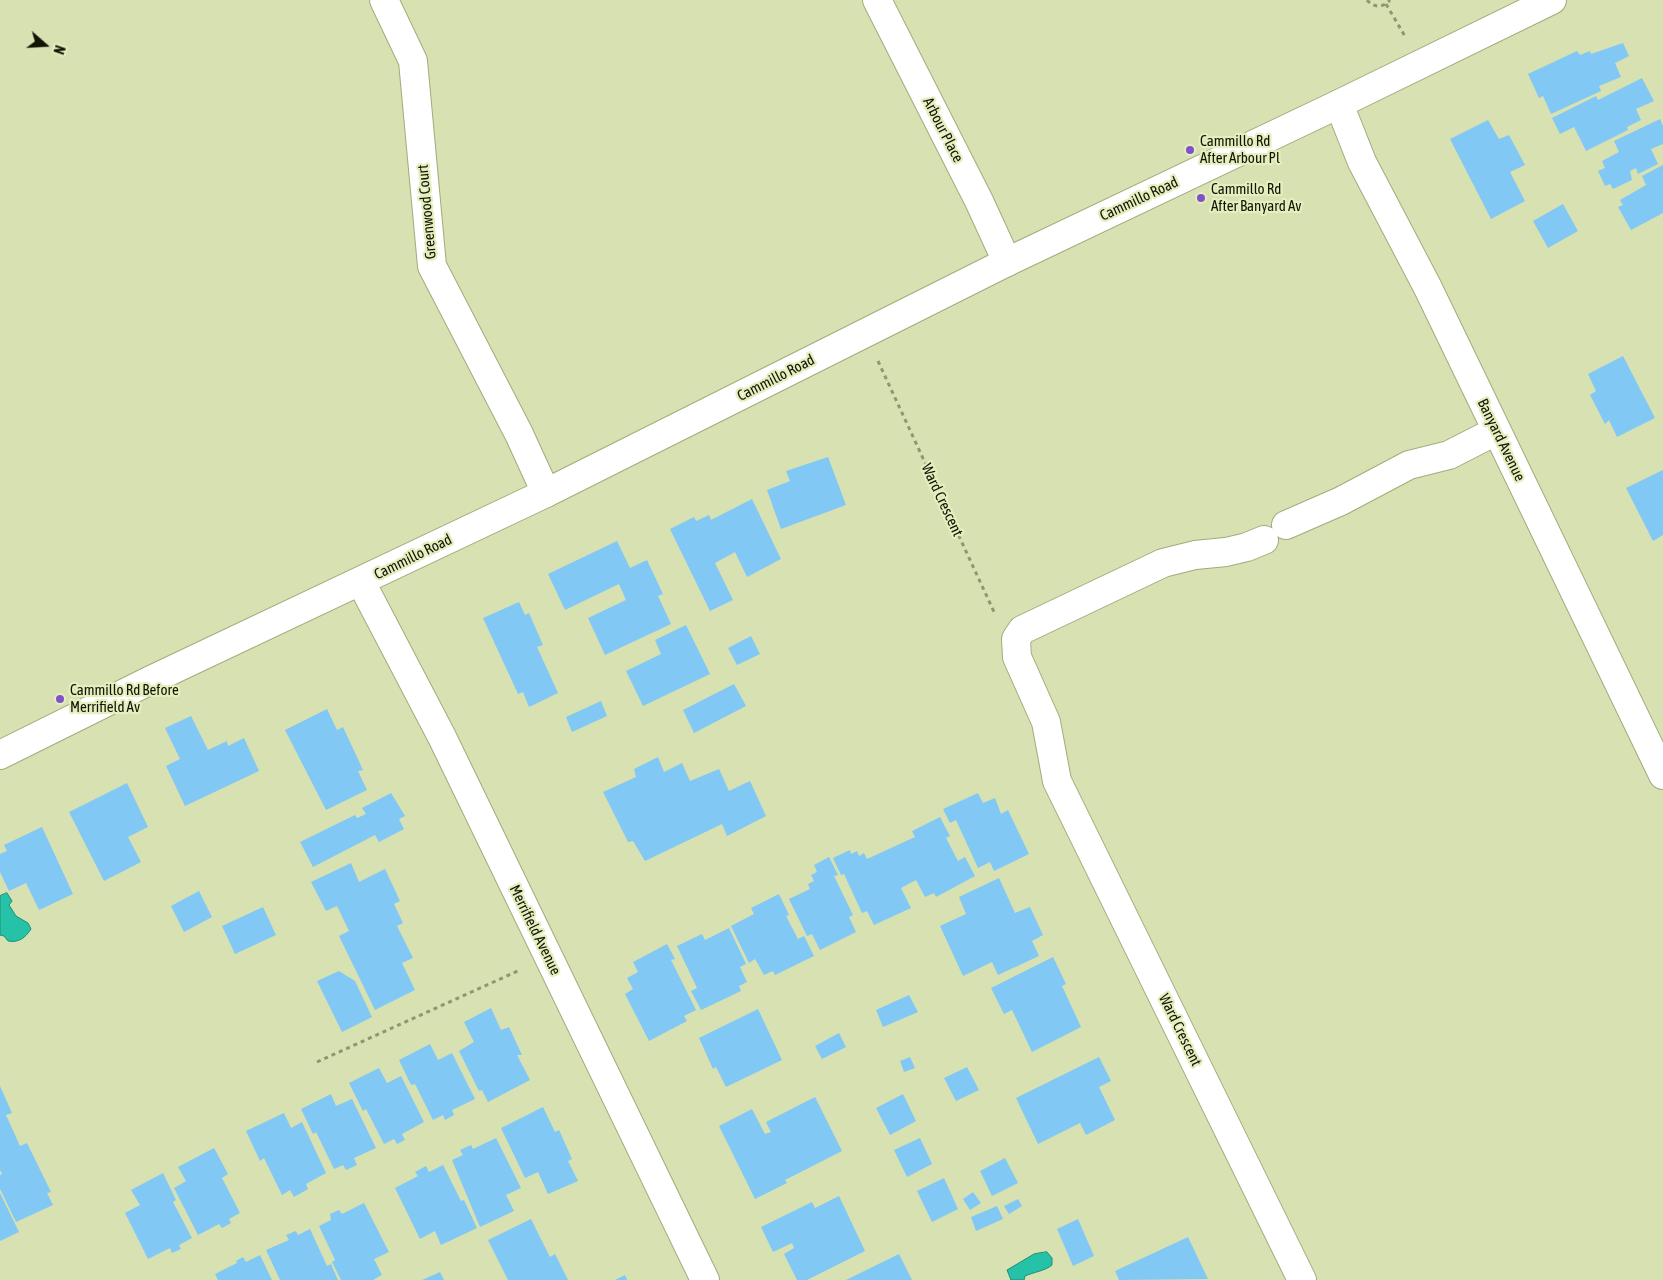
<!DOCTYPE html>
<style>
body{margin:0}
#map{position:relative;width:1663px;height:1280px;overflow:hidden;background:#d7e1b2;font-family:"Asap Condensed",sans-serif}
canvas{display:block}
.north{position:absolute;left:20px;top:20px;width:50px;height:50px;-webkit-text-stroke:4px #e4eebe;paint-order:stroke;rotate:109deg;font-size:14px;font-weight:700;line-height:20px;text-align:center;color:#121404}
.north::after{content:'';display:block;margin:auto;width:18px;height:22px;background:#121404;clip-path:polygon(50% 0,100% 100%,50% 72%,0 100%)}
</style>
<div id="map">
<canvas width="1663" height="1280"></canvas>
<div class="north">N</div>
</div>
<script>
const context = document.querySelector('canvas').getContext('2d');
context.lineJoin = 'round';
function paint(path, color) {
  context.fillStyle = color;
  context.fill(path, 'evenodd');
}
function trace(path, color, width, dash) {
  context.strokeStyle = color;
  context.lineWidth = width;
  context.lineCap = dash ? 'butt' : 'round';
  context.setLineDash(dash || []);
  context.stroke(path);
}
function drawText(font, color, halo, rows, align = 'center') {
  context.font = font + ' "Asap Condensed",sans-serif';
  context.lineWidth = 4.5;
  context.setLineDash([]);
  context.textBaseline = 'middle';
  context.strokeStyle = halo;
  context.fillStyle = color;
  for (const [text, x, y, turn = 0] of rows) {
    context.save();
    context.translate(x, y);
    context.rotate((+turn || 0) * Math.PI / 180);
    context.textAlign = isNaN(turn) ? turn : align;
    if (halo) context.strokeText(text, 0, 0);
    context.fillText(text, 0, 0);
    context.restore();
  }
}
const water = new Path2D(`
 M7 893 12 901 9 905 16 916 28 923 31 929C25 938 19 943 8 941L4 936 0 935V896Z
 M1047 1252 1052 1258V1265C1045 1271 1034 1272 1025 1276L1024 1280H1011L1007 1270 1034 1254Z`);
const building = new Path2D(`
 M1623 43 1629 56 1615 63 1621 77 1599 86 1601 91 1551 114 1543 96 1539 98 1528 74 1577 51 1580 55 1590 51 1591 54Z
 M1642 78 1654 101 1636 109 1641 120 1627 127 1628 130 1586 151 1574 127 1560 134 1552 118 1596 96 1598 100Z
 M1660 119 1663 126V144L1651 149 1658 164 1638 174 1636 168 1630 171 1632 180 1613 189 1610 184 1605 186 1598 171 1605 168 1602 161 1619 152 1614 141Z
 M1488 120 1499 139 1509 135 1525 165 1510 172 1525 201 1491 219 1450 139Z
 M1663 165V213L1631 230 1618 207 1623 205 1620 200 1646 185 1642 176Z
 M1563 204 1578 231 1548 248 1533 221Z
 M1623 356 1655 418 1617 437 1609 420 1605 424 1590 395 1596 391 1588 374Z
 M828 457 846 505 781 529 767 490 790 481 786 471Z
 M1663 470V535L1653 541 1626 488Z
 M752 499 781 559 747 577 735 552 715 563 733 600 710 611 670 529 694 517 696 521 709 515 711 520Z
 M617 541 630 568 647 560 663 594 658 596 671 624 605 655 588 618 626 600 619 584 565 610 548 574Z
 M519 602 525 615 529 613 543 645 537 647 558 693 529 707 523 692 518 694 483 618Z
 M686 625 710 674 643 706 626 671 661 654 655 640Z
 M751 636 760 654 737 665 728 648Z
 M734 684 746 706 694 733 683 710Z
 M601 701 607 716 572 732 566 717Z
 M327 709 337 730 343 727 363 770 358 771 367 790 326 810 285 730Z
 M191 716 208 750 227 741 228 746 244 738 259 771 185 806 166 766 180 759 165 728Z
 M658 757 664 772 682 763 690 781 719 769 729 791 750 781 766 816 727 836 722 824 645 861 633 841 628 842 603 792 636 777 634 769Z
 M127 783 148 827 128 837 141 862 104 881 69 812Z
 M391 793 405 816 399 819 404 829 379 842 375 835 313 867 300 842 355 815 357 818 366 814 362 808Z
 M978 793 983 803 995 798 1001 814 1008 810 1029 854 994 871 990 862 978 868 956 820 950 823 943 809Z
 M940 817 950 836 946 838 958 861 965 857 975 876 936 897 934 893 925 897 916 880 901 888 911 908 874 925 867 911 862 913 844 874 841 875 833 858 850 850 851 854 857 851 859 856 864 853 867 859 915 837 912 831Z
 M42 827 73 894 39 910 26 883 9 891 0 872V854L7 851 4 845Z
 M829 857 838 875 834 876 853 915 849 917 856 932 820 950 812 934 807 936 789 899 810 889 808 884 814 881 811 875 817 872 814 865Z
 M351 863 359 882 385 869 400 901 394 904 403 923 397 926 413 958 402 963 415 990 375 1010 339 936 349 931 337 906 326 911 311 882Z
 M999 878 1015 913 1030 907 1043 935 1032 941 1039 956 998 975 992 962 963 976 940 926 966 914 959 897Z
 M199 891 212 917 184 932 171 906Z
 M779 894 789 915 786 916 798 939 804 936 814 956 775 975 773 971 764 975 755 959 749 963 731 926 754 914 751 908Z
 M263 907 276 935 235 954 222 926Z
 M729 928 746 964 740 967 747 982 739 986 741 991 701 1010 691 991 697 988 677 946 702 934 705 940Z
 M667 944 675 959 671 960 696 1010 684 1016 687 1021 649 1041 625 994 633 989 627 978 638 972 633 962Z
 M1053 957 1066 984 1062 986 1081 1027 1032 1052 1012 1010 1004 1014 991 988Z
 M339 971 355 981 372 1017 342 1032 317 981Z
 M909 995 918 1012 883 1027 876 1010Z
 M491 1008 501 1030 509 1027 522 1055H517L530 1080 488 1102 482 1090 479 1091 459 1051 474 1042 464 1022Z
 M758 1009 782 1060 726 1087 716 1067 713 1069 699 1038Z
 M839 1033 846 1047 822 1059 815 1046Z
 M430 1044 438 1060 452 1053 475 1099 452 1110 454 1115 445 1120 443 1115 433 1120 415 1084 411 1085 399 1060Z
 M910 1057 915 1068 904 1072 900 1061Z
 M1099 1057 1111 1081 1099 1087 1115 1120 1086 1135 1080 1123 1038 1144 1016 1098Z
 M967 1067 979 1090 956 1101 944 1078Z
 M379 1068 387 1083 401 1076 424 1122 402 1134 405 1140 397 1144 394 1139 384 1144 366 1109 363 1111 349 1083Z
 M0 1086 12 1113 6 1115 20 1146 27 1143 51 1192 47 1193 53 1205 16 1222 0 1189V1175L2 1174 0 1170Z
 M331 1094 336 1106 352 1099 376 1148 354 1158 357 1165 346 1170 343 1165 334 1169 316 1132 313 1134 301 1109Z
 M903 1094 916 1121 890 1135 876 1108Z
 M815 1097 842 1151 785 1180 787 1183 755 1199 719 1126 752 1109 765 1134 771 1132 766 1122Z
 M543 1107 555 1132 559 1130 572 1159 568 1161 578 1181 548 1194 538 1172 525 1178 501 1128Z
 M284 1113 291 1128 302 1122 326 1173 306 1184 308 1189 294 1197 290 1190 282 1195 264 1158 260 1161 246 1131Z
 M496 1138 521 1188 506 1195 514 1211 480 1227 452 1160 463 1155 460 1150 471 1145 473 1149Z
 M920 1138 932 1164 907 1177 894 1150Z
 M214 1148 228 1174 222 1178 240 1213 229 1219 231 1223 222 1228 219 1224 198 1235 174 1188 186 1181 178 1167Z
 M1005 1158 1018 1183 992 1196 980 1171Z
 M443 1165 461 1201 464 1200 477 1228 441 1245 435 1231 420 1239 395 1188 418 1176 415 1172 426 1166 429 1172Z
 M163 1173 176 1200 173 1202 192 1238 179 1245 181 1249 172 1253 170 1248 148 1259 125 1213 140 1205 131 1190Z
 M944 1178 958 1209 932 1222 917 1191Z
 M973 1192 981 1203 970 1210 963 1199Z
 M0 1193 19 1232 0 1241Z
 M839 1196 865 1251 807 1280H797L784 1254 794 1248 792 1243 773 1252 761 1227 812 1202 815 1208Z
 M1018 1199 1022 1206 1009 1214 1004 1206Z
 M364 1203 389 1252 374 1259 382 1275 373 1280H341L332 1262 335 1260 319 1226 331 1220 330 1214 339 1210 342 1214Z
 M997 1206 1003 1219 976 1231 971 1217Z
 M531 1219 550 1257 555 1254 568 1280H508L488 1240Z
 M1078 1219 1094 1256 1073 1266 1057 1229Z
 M310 1229 327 1266 331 1264 338 1280H280L266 1250 289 1240 286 1235 296 1231 298 1235Z
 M1188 1237 1208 1279 1119 1280 1115 1271Z
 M899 1254 912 1280H846Z
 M260 1255 272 1280H218L215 1274 237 1263 236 1261 243 1257 246 1262Z
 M440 1272 444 1280H422Z
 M625 1275 627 1280H615Z`);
const path = new Path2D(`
 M1367 0C1374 8 1383 8 1390 0
 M1386 4 1406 38
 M878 361 995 614
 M317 1062 520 970`);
const minor = new Path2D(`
 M384 0 413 61 432 266 519 434 546 493
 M877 0 979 201 1007 262
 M1339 104 1362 162 1428 288 1663 775
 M1286 525 1341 501 1409 465 1449 455 1496 431
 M1264 540 1247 547 1226 552 1195 555 1163 563 1022 630 1016 639 1017 657 1046 722 1057 781 1302 1280
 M361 582 442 737 705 1280`);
const secondary = new Path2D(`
 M0 755 151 680 546 493 1007 262 1339 104 1552 0`);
const markers = [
 [1190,150,5,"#7f52cb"],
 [1201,198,5,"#7f52cb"],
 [60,699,5,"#7f52cb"]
];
const streetNames = [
 ["Arbour Place",943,130,63],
 ["Cammillo Road",1139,199,-25],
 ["Greenwood Court",427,212,-95],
 ["Cammillo Road",776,378,-27],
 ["Banyard Avenue",1501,440,64],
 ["Ward Crescent",942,500,65],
 ["Cammillo Road",413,557,-26],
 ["Merrifield Avenue",535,930,64],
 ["Ward Crescent",1180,1030,64]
];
const poiNames = [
 ["Cammillo Rd",1200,141],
 ["After Arbour Pl",1200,158],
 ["Cammillo Rd",1211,189],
 ["After Banyard Av",1211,206],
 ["Cammillo Rd Before",70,690],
 ["Merrifield Av",70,707]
];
paint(water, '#25c2a7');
trace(water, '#1f8e76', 1);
paint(building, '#81c8f5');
trace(minor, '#a2ab7d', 30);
trace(secondary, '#a2ab7d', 30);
trace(path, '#8f9672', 3, [4, 4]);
trace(minor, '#fff', 28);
trace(secondary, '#fff', 28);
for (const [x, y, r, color] of markers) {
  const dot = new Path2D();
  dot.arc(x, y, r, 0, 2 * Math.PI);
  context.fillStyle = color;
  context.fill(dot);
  trace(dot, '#e4eebe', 2);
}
drawText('15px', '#121404', '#e4eebe', streetNames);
drawText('15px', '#121404', '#e4eebe', poiNames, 'left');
</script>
